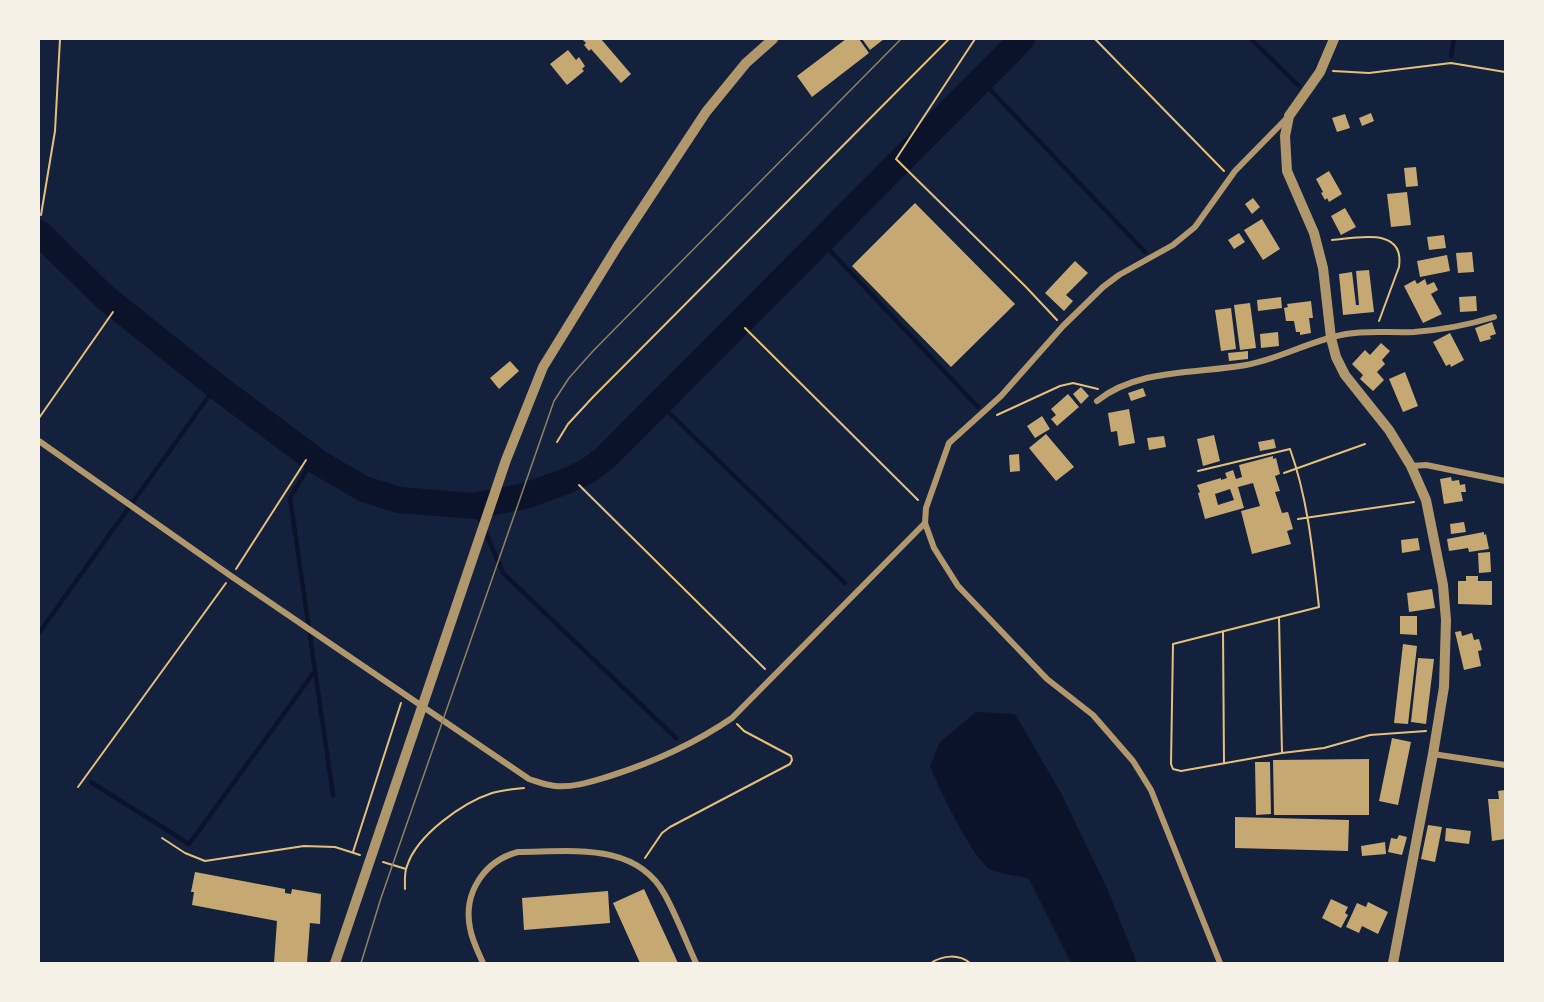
<!DOCTYPE html>
<style>
body{margin:0}
#map{position:relative;width:1544px;height:1002px;overflow:hidden;background:#14213d;font-family:"Work Sans",sans-serif}
canvas{display:block}
.frame{position:absolute;inset:0;border:40px solid #f6f1e7;pointer-events:none}
</style>
<div id="map">
<canvas width="1544" height="1002"></canvas>
<div class="frame"></div>
</div>
<script>
const context = document.querySelector('canvas').getContext('2d');
context.lineJoin = 'round';
function paint(path, color) {
  context.fillStyle = color;
  context.fill(path, 'evenodd');
}
function trace(path, color, width, dash) {
  context.strokeStyle = color;
  context.lineWidth = width;
  context.lineCap = dash ? 'butt' : 'round';
  context.setLineDash(dash || []);
  context.stroke(path);
}
const water = new Path2D(`
 M976 712 1015 714 1061 793 1107 888 1137 963H1071L1029 879C1017 875 1003 875 992 870 974 863 938 786 930 766L940 742Z`);
const stream = new Path2D(`
 M1251 39 1299 86
 M1451 56 1454 39
 M981 80 1145 252
 M821 241 978 407
 M660 404 845 583
 M313 459 290 498 333 795
 M474 506 481 523
 M485 531 503 573 676 738
 M39 633 216 386
 M91 782 189 844 315 671`);
const river = new Path2D(`
 M39 233 106 298 216 386 319 463 364 489 399 500 474 506 525 496 564 482 588 471 605 458 1022 39`);
const building = new Path2D(`
 M582 39H601L631 74 621 83 591 49 589 51 584 45 586 43Z
 M846 39H859L869 53 812 97 797 76Z
 M862 39H884L870 50Z
 M568 50 576 60 579 57 585 66 582 69 584 71 567 85 550 64Z
 M1371 113 1374 121 1362 126 1359 118Z
 M1345 114 1350 128 1337 132 1332 118Z
 M1416 167 1418 186 1406 187 1404 168Z
 M1329 171 1342 194 1329 202 1327 198 1325 200 1321 193 1323 192 1316 179Z
 M1407 192 1411 225 1391 227 1387 194Z
 M1253 198 1260 207 1252 214 1245 204Z
 M915 203 1015 304 951 367 852 266Z
 M1345 208 1356 227 1341 235 1331 216Z
 M1262 219 1280 249 1263 260 1244 230Z
 M1239 233 1245 242 1234 249 1228 240Z
 M1444 235 1446 248 1429 250 1427 237Z
 M1472 252 1474 272 1458 273 1456 253Z
 M1447 255 1450 271 1420 277 1417 261Z
 M1075 261 1088 273 1066 295 1073 301 1064 311 1045 293Z
 M1369 270 1374 312 1343 315 1339 274 1352 272 1356 305H1359L1356 271Z
 M1425 279 1427 285 1434 282 1438 290 1431 294 1442 314 1423 323 1404 286 1415 280 1417 284Z
 M1476 296 1477 311 1460 312 1459 297Z
 M1281 297 1282 308 1258 311 1257 300Z
 M1311 301 1313 318H1309L1311 333 1300 335V332H1296L1294 321H1286L1284 308 1288 307 1287 304Z
 M1250 303 1256 348 1240 350 1234 305Z
 M1231 308 1236 349 1221 351 1215 310Z
 M1492 322 1496 334 1490 336 1491 339 1480 342 1475 328Z
 M1278 332 1279 346 1261 348 1260 334Z
 M1450 333 1464 360 1451 367 1450 364 1446 366 1433 342Z
 M1381 343 1390 351 1382 360 1385 364 1377 372 1384 380 1373 391 1360 379 1363 375 1352 364 1365 350 1370 355Z
 M1248 351V359L1229 361 1228 353Z
 M510 361 519 371 499 389 490 378Z
 M1405 372 1418 406 1403 412 1389 379Z
 M1081 387 1089 396 1081 404 1073 394Z
 M1143 388 1146 396 1131 401 1128 393Z
 M1068 394 1079 407 1057 426 1051 419 1056 415 1051 409Z
 M1129 409 1135 443 1119 446 1117 431 1111 432 1108 413Z
 M1042 416 1050 429 1035 438 1027 426Z
 M1046 434 1074 467 1056 481 1029 448Z
 M1214 435 1220 461 1203 466 1197 439Z
 M1164 436 1166 447 1149 450 1147 438Z
 M1274 439 1276 448 1260 451 1258 442Z
 M1019 454 1020 471 1010 472 1009 455Z
 M1273 456V459L1276 458 1280 474 1275 476 1280 491 1275 492 1282 513 1288 512 1293 529 1287 531 1291 544 1252 554 1241 511 1260 506 1253 483 1238 487 1244 508 1205 519 1198 493 1200 492 1197 485 1221 478V480L1227 478 1225 473 1233 470 1236 479 1242 477 1239 465ZM1230 489 1234 500 1218 505 1215 494Z
 M1451 477 1452 481 1459 480 1460 485 1465 484 1466 492H1461L1463 501 1444 504 1440 479Z
 M1464 522 1466 532 1451 534 1450 524Z
 M1484 532V535L1486 534 1489 549 1469 552 1468 548 1449 551 1447 539Z
 M1418 538 1420 550 1402 553 1401 540Z
 M1490 552 1491 572 1479 573 1478 553Z
 M1466 576H1478V581H1492V605L1458 604V581H1466Z
 M1432 589 1435 608 1409 612 1407 593Z
 M1400 616H1417V635L1400 634Z
 M1461 631 1462 636 1472 633 1474 640 1479 639 1482 650 1478 651 1481 666 1464 670 1455 632Z
 M1403 644 1417 646 1408 724 1394 723Z
 M1418 658 1434 659 1426 724 1411 722Z
 M1392 738 1411 742 1398 805 1379 801Z
 M1369 759V815H1274L1273 760Z
 M1255 762H1270L1271 814 1256 815Z
 M1505 790V839L1492 841 1488 799H1499L1498 791Z
 M1235 817 1349 820 1348 851 1235 848Z
 M1428 825 1442 827 1435 862 1421 859Z
 M1446 828 1471 831 1469 844 1445 841Z
 M1399 835 1407 837 1402 855 1388 852 1391 838 1397 839Z
 M1385 842 1386 854 1362 856 1361 846Z
 M195 872 285 889V893L291 894 292 889 321 894 320 924 310 923 307 963H274L277 921 192 905 194 892H191Z
 M644 889 678 963H640L613 903Z
 M608 891 610 923 524 930 522 898Z
 M1331 899 1348 907 1345 913 1348 915 1341 928 1322 918Z
 M1368 902 1388 912 1378 934 1362 926 1359 933 1346 927 1357 903 1366 907Z`);
const path = new Path2D(`
 M975 39 896 159 1026 287 1057 320
 M1095 39 1224 171
 M1333 71 1369 73 1451 63 1505 72
 M41 215 55 131 60 39
 M1332 240C1357 238 1405 226 1399 267L1379 321
 M745 328 918 500
 M997 415 1060 386 1073 383 1098 389
 M39 418 113 312
 M557 442 568 424 593 397 949 39
 M1198 471 1290 449C1308 499 1313 553 1319 607L1173 644 1171 764 1173 769 1181 771 1282 753 1324 748 1370 735 1426 731
 M1284 473 1365 444
 M579 485 765 669
 M1298 519 1414 502
 M236 569 306 460
 M1279 618 1282 753
 M1223 631 1224 763
 M78 787 226 583
 M162 838 185 853 205 861 304 846 335 847 360 855
 M353 852 401 703
 M645 858 662 833 670 827 790 764 792 760 791 756 744 731 737 724
 M383 862 406 869
 M405 889C405 882 404 873 407 866 417 835 462 803 492 793 502 790 514 789 524 788
 M931 963C943 955 959 954 970 963`);
const minor = new Path2D(`
 M1097 401C1138 368 1197 374 1246 365 1280 359 1311 340 1346 334 1368 330 1391 333 1414 332 1441 330 1468 325 1494 317
 M39 441 231 576 529 779C538 782 545 785 555 786 573 788 593 781 610 776 654 762 694 744 732 718L925 523
 M1411 466 1426 465 1505 481
 M1433 754 1505 765
 M483 963C478 952 472 940 470 928 463 893 484 861 518 852 570 852 636 841 665 895 677 917 686 941 696 963
 M1220 963 1151 790 1133 761 1093 715 1047 679 958 586 934 548 925 523 926 508 949 443 1001 396 1063 326 1103 287 1119 275 1173 245 1195 227 1235 171 1286 119`);
const tertiary = new Path2D(`
 M1334 39 1320 72 1289 116 1285 136 1287 171 1314 233 1323 268 1331 338 1336 357 1345 375 1389 430 1411 466 1426 500 1443 585 1446 620 1444 687 1433 754 1393 963
 M335 963 506 460 543 367 617 247 706 112 746 63 773 39`);
const tram = new Path2D(`
 M361 963 381 898 554 401 569 378 593 351 901 39`);
paint(water, '#0b132b');
trace(stream, '#0b132b', 4.5);
trace(river, '#0b132b', 26);
paint(building, '#c6a872');
trace(path, '#e5c07b', 2);
trace(minor, '#b1986c', 6);
trace(tertiary, '#b1986c', 10);
trace(tram, '#918062', 1.5);
</script>
